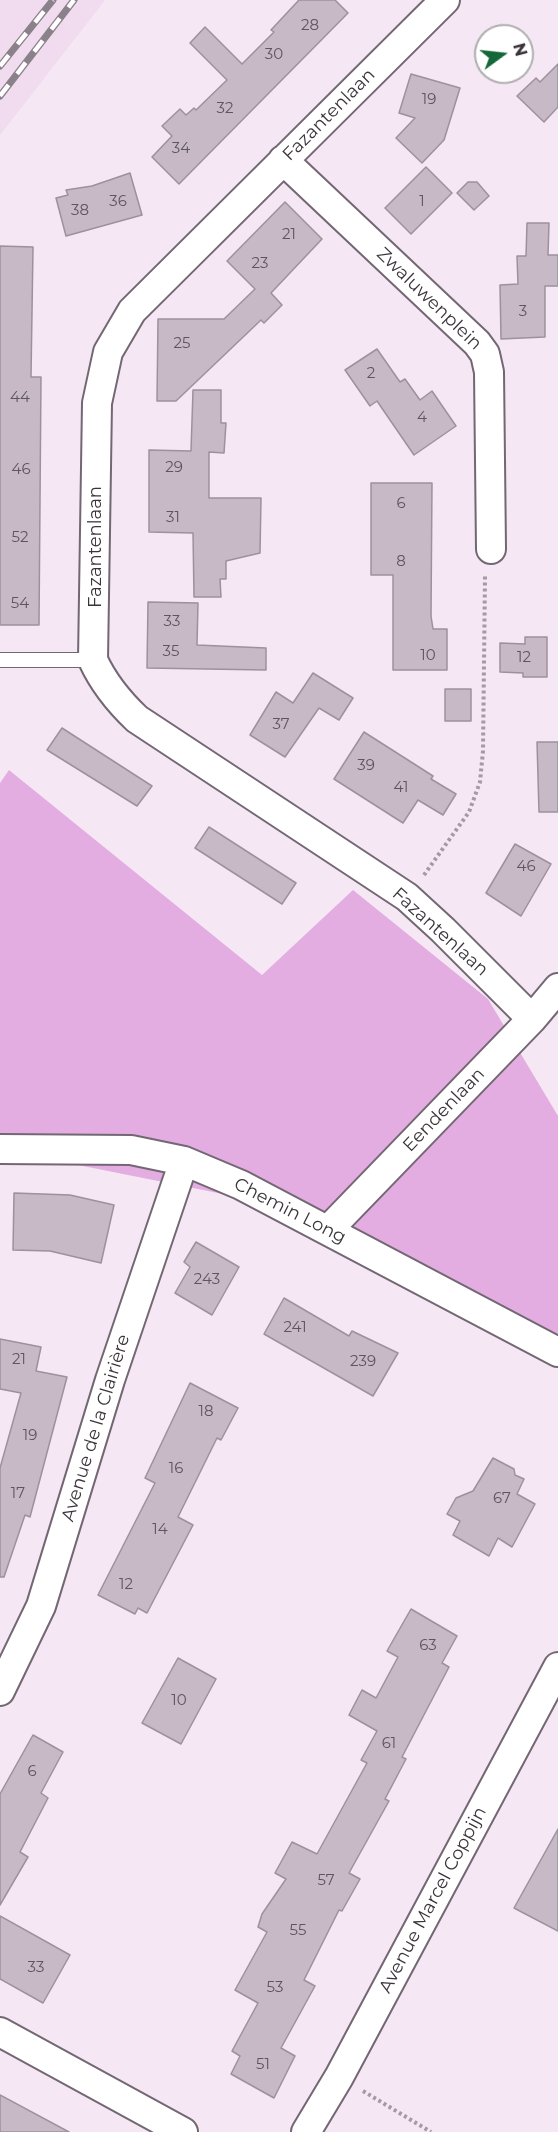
<!DOCTYPE html>
<meta charset="utf-8">
<style>
body{margin:0}
#map{position:relative;width:558px;height:2132px;overflow:hidden;background:#f5e7f4;font-family:Montserrat,sans-serif}
canvas{display:block}
.north{position:absolute;left:474px;top:24px;width:60px;height:60px;box-sizing:border-box;background:#fff;border:2px solid #b0aeb0;border-radius:50%;rotate:75deg;font-size:16px;font-weight:700;line-height:24px;text-align:center;color:#3a353a}
.north::after{content:'';display:block;margin:auto;width:21px;height:27px;background:#136738;clip-path:polygon(50% 0,100% 100%,50% 72%,0 100%)}
</style>
<div id="map">
<canvas width="558" height="2132"></canvas>
<div class="north">N</div>
</div>
<script>
const context = document.querySelector('canvas').getContext('2d');
context.lineJoin = 'round';
function paint(path, color) {
  context.fillStyle = color;
  context.fill(path, 'evenodd');
}
function trace(path, color, width, dash) {
  context.strokeStyle = color;
  context.lineWidth = width;
  context.lineCap = dash ? 'butt' : 'round';
  context.setLineDash(dash || []);
  context.stroke(path);
}
function drawText(font, color, halo, rows, align = 'center') {
  context.font = font + ' Montserrat,sans-serif';
  context.lineWidth = 4.5;
  context.setLineDash([]);
  context.textBaseline = 'middle';
  context.strokeStyle = halo;
  context.fillStyle = color;
  for (const [text, x, y, turn = 0] of rows) {
    context.save();
    context.translate(x, y);
    context.rotate((+turn || 0) * Math.PI / 180);
    context.textAlign = isNaN(turn) ? turn : align;
    if (halo) context.strokeText(text, 0, 0);
    context.fillText(text, 0, 0);
    context.restore();
  }
}
const built = new Path2D(`
 M0 0H105L0 135Z`);
const green = new Path2D(`
 M9 770 262 975 353 890 488 999 558 1116V1341L318 1213 58 1161H0V783Z`);
const building = new Path2D(`
 M299 0H335L348 13 179 184 152 157 172 136 162 126 180 109 186 115 194 108 196 110 227 80 190 43 205 27 242 64 274 32 271 30Z
 M558 64V107L544 122 517 96 536 78 540 82Z
 M411 74 460 88 444 140 422 163 396 138 415 118 399 113Z
 M426 167 452 193 411 234 385 208Z
 M130 173 142 215 66 236 56 198 68 195 66 190 92 186Z
 M468 182H477L489 196 474 210 457 193Z
 M285 202 322 239 271 293 282 305 264 323 261 320 176 401H157L158 319H224L255 289 227 261Z
 M527 223H549L548 255H558V286H545V337L501 339 500 285 518 284 517 256H526Z
 M0 246 33 247 31 377H41L39 625H0Z
 M377 349 400 382 405 379 420 400 432 391 456 426 414 455 377 401 370 406 345 370Z
 M193 390H221V423H226L224 453 209 452V498H261L260 553 226 561V579H220L221 597H194L193 533 149 532V450L191 451Z
 M371 483H432L431 616 433 629H447V670H393V575H371Z
 M148 602 198 603 197 645 266 648V670L147 668Z
 M525 637H547V677H523V673L500 672V643L525 644Z
 M313 673 353 698 339 720 319 708 285 757 250 735 276 692 293 703Z
 M445 689H471V721H445Z
 M62 728 152 786 137 806 47 750Z
 M364 732 433 776 431 779 456 794 443 815 418 800 403 823 334 779Z
 M537 742H558V812H539Z
 M209 827 296 883 282 904 195 848Z
 M515 844 551 864 521 916 486 893Z
 M14 1193 70 1195 114 1205 101 1263 50 1251 13 1250Z
 M196 1242 239 1267 212 1315 175 1293 190 1267 184 1262Z
 M284 1298 349 1336 352 1331 398 1353 373 1396 264 1334Z
 M0 1339 41 1347 36 1371 67 1377 30 1517 25 1515 4 1577H0V1468L21 1393 0 1389Z
 M190 1383 238 1408 221 1440 217 1438 178 1517 193 1525 147 1613 138 1608 135 1614 98 1595 155 1483 145 1478Z
 M493 1458 514 1469 515 1475 524 1479 517 1494 535 1504 512 1547 498 1538 489 1556 453 1535 460 1521 447 1514 456 1498 473 1491Z
 M411 1609 457 1636 442 1663 449 1667 402 1757 406 1759 385 1799 389 1801 349 1873 360 1879 342 1911 339 1910 304 1980 315 1986 281 2048 295 2056 274 2098 231 2074 240 2056 232 2051 258 2003 235 1990 267 1932 258 1927 262 1914 286 1879 275 1873 292 1842 317 1854 367 1763 361 1760 377 1731 349 1715 362 1690 376 1698 398 1657 387 1651Z
 M178 1658 216 1679 181 1744 142 1723Z
 M33 1735 63 1752 41 1793 48 1798 20 1852 28 1857 0 1905V1794Z
 M558 1829V1931L514 1908Z
 M0 1916 70 1955 43 2003 0 1979Z
 M0 2095 69 2132H0Z`);
const path = new Path2D(`
 M424 875 469 812 480 782 483 751 485 576
 M363 2091 431 2132`);
const service = new Path2D(`
 M0 660H93`);
const minor = new Path2D(`
 M445 0 132 311 108 352 97 403 93 660C104 684 118 701 137 719L407 897 443 930 532 1019
 M283 160 477 343 485 354 489 372 491 549
 M0 1149 131 1150 184 1161 241 1185 558 1352
 M328 1230 532 1019 558 988
 M0 1691 41 1606 110 1380 184 1161
 M0 2032 183 2132
 M306 2132 339 2077 558 1667`);
const rail = new Path2D(`
 M0 66 53 0
 M0 96 74 0`);
const numberNames = [
 ["28",310,26],
 ["30",274,55],
 ["19",429,100],
 ["32",225,109],
 ["34",181,149],
 ["36",118,202],
 ["1",422,202],
 ["38",80,211],
 ["21",289,235],
 ["23",260,264],
 ["3",523,312],
 ["25",182,344],
 ["2",371,374],
 ["44",20,398],
 ["4",422,418],
 ["29",174,468],
 ["46",21,470],
 ["6",401,504],
 ["31",173,518],
 ["52",20,538],
 ["8",401,562],
 ["54",20,604],
 ["33",172,622],
 ["35",171,652],
 ["10",428,656],
 ["12",524,658],
 ["37",281,725],
 ["39",366,766],
 ["41",401,788],
 ["46",526,867],
 ["243",207,1280],
 ["241",295,1328],
 ["21",19,1360],
 ["239",363,1362],
 ["18",206,1412],
 ["19",30,1436],
 ["16",176,1469],
 ["17",18,1494],
 ["67",502,1499],
 ["14",160,1530],
 ["12",126,1585],
 ["63",428,1646],
 ["10",179,1701],
 ["61",389,1744],
 ["6",32,1772],
 ["57",326,1881],
 ["55",298,1931],
 ["33",36,1968],
 ["53",275,1988],
 ["51",263,2065]
];
const streetNames = [
 ["Fazantenlaan",329,115,-45],
 ["Zwaluwenplein",429,299,44],
 ["Fazantenlaan",96,547,-90],
 ["Fazantenlaan",440,932,42],
 ["Eendenlaan",444,1110,-46],
 ["Chemin Long",290,1211,27],
 ["Avenue de la Clairière",96,1428,-73],
 ["Avenue Marcel Coppijn",433,1900,-62]
];
paint(built, '#f0dbef');
paint(green, '#e3ade2');
paint(building, '#c7b9c6');
trace(building, '#9e919e', 1.5);
trace(service, '#736773', 16);
trace(minor, '#736773', 32);
trace(path, '#a59aa4', 4, [3, 3]);
trace(service, '#fff', 14);
trace(minor, '#fff', 28);
trace(rail, '#8a818a', 7);
trace(rail, '#fff', 4.5, [14]);
drawText('15px', '#5d565d', null, numberNames);
drawText('18px', '#3a353a', '#fff', streetNames);
</script>
